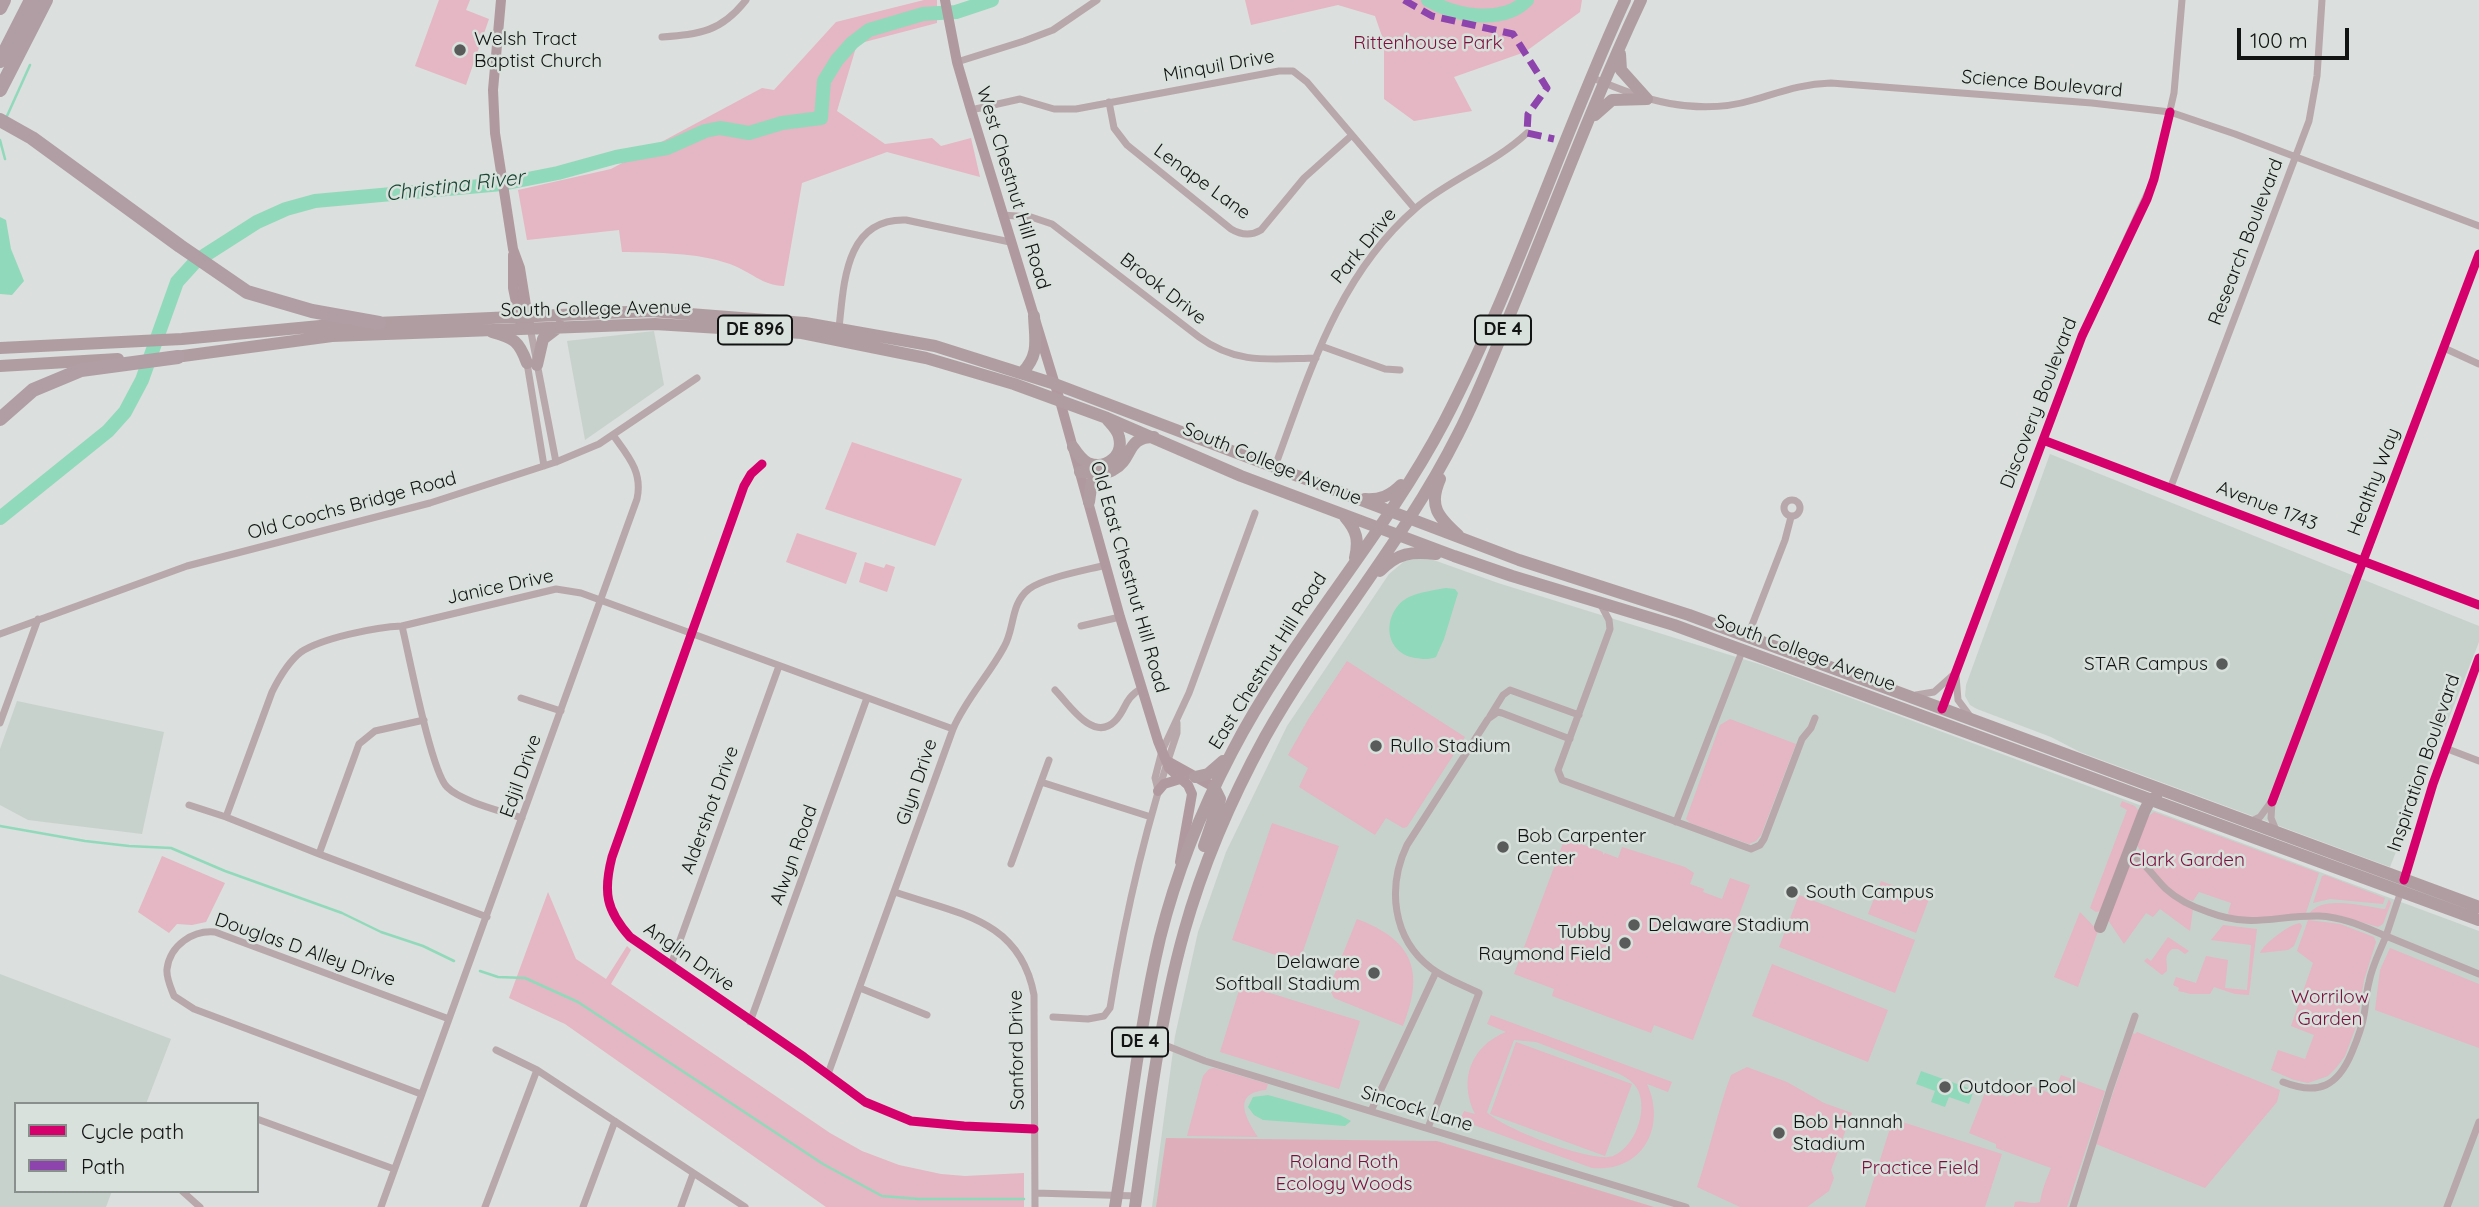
<!DOCTYPE html>
<style>
body{margin:0}
#map{position:relative;width:2479px;height:1207px;overflow:hidden;background:#dbdfdd;font-family:Quicksand,sans-serif}
canvas{display:block}
.legend{position:absolute;left:14px;top:1102px;width:245px;height:91px;box-sizing:border-box;background:#d9e1dd;border:2px solid #898f8c;margin:0;padding:9px 12px;list-style:none;font-size:21px;color:#111412}
.legend li{display:flex;align-items:center;gap:14px;height:35px}
.legend b{width:35px;border:2px solid #898f8c}
.scale{position:absolute;left:2237px;top:28px;width:112px;height:32px;box-sizing:border-box;border:4px solid #111412;border-top:0;padding-left:9px;font-size:21px;line-height:24px;white-space:nowrap;color:#111412;-webkit-text-stroke:5px #d9e1dd;paint-order:stroke}
</style>
<div id="map">
<canvas width="2479" height="1207"></canvas>
<ul class="legend">
<li><b style="height:9px;background:#d6006c"></b>Cycle path</li>
<li><b style="height:9px;background:#8e44ad"></b>Path</li>
</ul>
<div class="scale">100 m</div>
</div>
<script>
const context = document.querySelector('canvas').getContext('2d');
context.lineJoin = 'round';
function paint(path, color) {
  context.fillStyle = color;
  context.fill(path, 'evenodd');
}
function trace(path, color, width, dash) {
  context.strokeStyle = color;
  context.lineWidth = width;
  context.lineCap = dash ? 'butt' : 'round';
  context.setLineDash(dash || []);
  context.stroke(path);
}
function drawText(font, color, halo, rows, align = 'center') {
  context.font = font + ' Quicksand,sans-serif';
  context.lineWidth = 5;
  context.setLineDash([]);
  context.textBaseline = 'middle';
  context.strokeStyle = halo;
  context.fillStyle = color;
  for (const [text, x, y, turn = 0] of rows) {
    context.save();
    context.translate(x, y);
    context.rotate((+turn || 0) * Math.PI / 180);
    context.textAlign = isNaN(turn) ? turn : align;
    if (halo) context.strokeText(text, 0, 0);
    context.fillText(text, 0, 0);
    context.restore();
  }
}
const built = new Path2D(`
 M654 331 664 385 585 440 567 341Z
 M2050 454 2479 626V642L2390 867 2080 752 2051 737 1977 709 1970 705 1965 696 1966 685Z
 M1428 558 1498 583 1762 665 2479 931V1207H1152L1175 1036 1198 932 1226 852 1287 726 1389 574 1407 559Z
 M17 701 164 732 142 834 28 820 0 805V749Z
 M0 974 171 1039 146 1104H16V1191H112L106 1207H0Z`);
const green = new Path2D(`
 M439 0H470L466 10 489 19 466 85 415 66Z
 M924 0H937V23L857 44 837 111 885 144 932 138 941 146 971 138 980 177 887 152 802 183 784 286C763 286 750 271 730 264 695 252 659 253 622 252L619 230 527 240 518 190 611 169 762 88 774 90 836 22Z
 M1245 0H1582L1580 12 1525 52 1454 77 1472 111 1414 121 1384 99V42L1375 16 1338 5 1251 25Z
 M852 442 962 479 935 546 825 509Z
 M797 533 857 553 846 584 786 562Z
 M865 562 884 568 886 564 895 567 887 592 859 582Z
 M1347 661 1465 737 1407 827 1403 828 1386 818 1375 835 1299 787 1308 768 1288 755 1309 718Z
 M1730 719 1796 744 1761 835 1756 841 1749 844 1690 823 1686 819 1720 725Z
 M2122 801 2135 806 2140 813 2100 911 2096 912 2090 908 2127 810 2120 806Z
 M2154 812 2319 873 2306 913 2250 919 2230 915 2228 913 2231 903 2199 892 2193 901C2166 895 2148 865 2136 843L2147 815 2149 816Z
 M1272 823 1339 846 1299 963 1232 940Z
 M1565 838 1603 852V855L1605 853 1618 858 1622 847 1685 867 1694 873 1690 884 1704 889 1703 892 1722 899 1730 878 1750 885 1693 1040 1654 1025 1651 1033 1552 996 1554 989 1514 974Z
 M162 856 225 883 206 922 192 925 177 924 169 933 138 912Z
 M2134 860 2141 865 2166 893 2193 909 2190 931 2160 909 2153 917 2146 913 2124 944 2108 920 2130 862Z
 M2325 875 2385 898 2383 904 2330 899 2313 903 2322 876Z
 M1881 881 1929 899 1916 933 1868 914Z
 M548 892 576 959 606 979 627 946 631 950 611 984 830 1133 862 1151 899 1165 941 1174 965 1176 1024 1173V1207H826L565 1024 509 998Z
 M1799 895 1915 940 1895 993 1779 947Z
 M2389 899 2391 903 2383 924 2378 927 2338 915 2309 914C2323 894 2364 907 2385 909Z
 M2080 912 2098 931 2078 987 2054 977Z
 M1357 919C1413 940 1425 971 1403 1026L1334 998 1329 988Z
 M2308 920 2340 924 2374 937 2376 942 2364 980 2357 1024 2345 1056 2336 1068 2328 1076 2308 1083 2294 1080 2271 1070 2278 1050 2305 1059 2314 1035 2291 1026 2313 963 2297 951Z
 M2300 923 2302 926 2294 946 2288 950 2260 953C2263 944 2290 924 2300 923Z
 M2223 925 2257 929 2249 995 2235 994 2214 987 2210 994H2191L2178 991 2179 988 2173 985 2176 977 2196 983 2206 956 2228 960 2225 988 2247 990 2251 945 2211 940Z
 M2168 937 2189 951 2185 954 2178 949H2172C2163 957 2168 961 2167 971L2162 975 2144 961 2147 958 2151 961Z
 M2390 948 2479 984V1048L2375 1010 2380 970Z
 M1772 964 1888 1010 1868 1062 1752 1016Z
 M1241 984 1360 1021 1339 1089 1220 1052Z
 M1491 1015 1672 1082 1668 1092 1647 1084C1667 1127 1642 1173 1592 1168L1460 1120 1464 1111 1475 1114C1458 1080 1471 1046 1506 1032L1487 1024ZM1514 1040 1536 1042 1617 1073C1626 1077 1634 1082 1638 1090 1648 1111 1635 1147 1613 1156 1594 1164 1501 1128 1487 1112Z
 M2137 1032 2280 1090 2277 1102 2205 1188 2096 1144 2133 1033 2135 1034Z
 M1516 1042 1632 1084 1605 1156 1490 1114Z
 M1747 1067 1787 1082 1824 1103 1852 1113 1831 1170 1834 1178 1829 1191 1807 1207H1740L1697 1187C1710 1150 1717 1112 1731 1075Z
 M1214 1068 1268 1084 1266 1090C1232 1093 1245 1117 1258 1137L1187 1136 1203 1076 1209 1069Z
 M2061 1075 2105 1091 2067 1207H2014L2015 1202C2024 1200 2030 1205 2040 1202 2042 1190 2046 1180 2051 1168L1996 1148V1144L1969 1133 1986 1090 2007 1097 2012 1093 2017 1080 2049 1093 2052 1097Z
 M1893 1119 2002 1154 1985 1207H1865Z`);
const forest = new Path2D(`
 M1166 1138 1437 1141 1654 1207H1156Z`);
const water = new Path2D(`
 M0 217 6 220 11 249 24 281 12 295 0 294Z
 M1446 588 1455 589 1458 593 1444 639 1436 657C1428 660 1423 659 1415 658 1381 652 1383 610 1409 597 1420 592 1434 590 1446 588Z
 M1921 1071 1974 1090 1969 1104 1949 1097 1945 1107 1931 1102 1935 1091 1916 1084Z
 M1268 1095 1340 1115 1351 1121 1345 1126 1263 1120 1254 1115 1248 1107 1253 1097Z`);
const stream = new Path2D(`
 M7 116 30 65
 M0 140 5 159
 M0 826 85 841 129 846 171 848 225 871 342 913 381 932 423 946 454 961
 M480 971 498 977 525 978 578 1002 823 1164 882 1196 919 1199H1024`);
const river = new Path2D(`
 M1428 0C1455 16 1503 25 1527 0
 M0 518 108 431 125 412 142 380 177 282 196 261 257 222 286 209 315 201 502 184 558 173 616 157 667 148 705 131 720 128 749 133 782 123 821 118 824 81 837 60 852 43 869 30 923 14 956 12 992 0`);
const street = new Path2D(`
 M662 37C700 34 721 32 746 0
 M957 62 1024 41 1053 30 1097 0
 M1591 77C1642 100 1696 117 1753 100 1781 92 1801 84 1831 83L2092 103 2170 112 2235 134 2479 226
 M1109 102 1114 128 1127 145 1231 229C1241 235 1251 236 1261 230L1304 178 1352 135
 M971 110 1020 99 1054 109H1076L1279 71H1293L1307 82 1415 209
 M1002 215 1031 217 1052 224 1199 337C1237 365 1271 359 1316 358
 M530 327 556 462
 M839 328C844 283 845 218 906 220L1010 242
 M1321 346 1385 369 1400 370
 M2444 348 2479 364
 M527 363 544 466
 M2043 440 2479 605
 M762 464 751 474 744 486 612 857C603 892 606 910 630 937L804 1057 865 1102 911 1121 964 1126 1034 1129
 M1274 469C1309 375 1337 276 1416 208 1450 179 1494 164 1527 133
 M2170 489 2309 121 2317 76 2322 0
 M1784 508a8 8 0 1 1 16 0a8 8 0 1 1-16 0Z
 M1600 603 1609 620 1610 629 1558 770 1562 780 1751 849 1760 845 1764 839 1802 739 1811 728 1815 718
 M402 626C409 655 431 771 447 787 462 802 502 811 522 818
 M1081 626 1120 617
 M0 634 187 566 430 503 556 462 599 444 697 378
 M1747 638 1785 540 1791 517
 M1956 676 1958 700 1970 716
 M1055 690C1069 704 1093 743 1115 721 1127 709 1123 699 1142 688
 M1916 695 1934 692 1953 675
 M521 698 561 711
 M1942 709 2082 336 2154 179 2174 93 2182 0
 M1490 716 1503 695 1510 690 1579 715
 M0 723 38 619
 M2445 748 2479 761
 M1041 782 1151 817
 M1158 790 1155 778 1162 751 1189 693 1255 513
 M189 805 226 817 319 854 487 917
 M226 817 272 692C279 678 288 662 301 652 322 638 376 627 402 626L556 589 581 593 953 729
 M1676 822 1743 649
 M2250 822 2260 817 2271 802
 M2276 830 2271 818 2272 802 2479 254
 M2128 852C2144 861 2153 876 2166 889 2178 900 2193 907 2208 912 2253 929 2276 915 2319 916 2343 917 2364 927 2386 936 2380 951 2372 966 2369 982 2366 993 2366 1004 2364 1015 2362 1028 2357 1040 2352 1052 2338 1086 2319 1096 2283 1082
 M319 854 359 744 375 731 424 720
 M1011 864 1049 760
 M2404 880 2433 784 2479 658
 M2401 891 2386 936 2479 974
 M895 892C958 914 1020 919 1034 995L1035 1207
 M671 965 779 666
 M860 988 927 1015
 M1053 1017 1088 1019 1104 1016 1110 1008C1125 915 1146 823 1177 733V723
 M750 1022 867 698
 M1142 1036 1205 1061 1686 1207
 M496 1050 537 1070 745 1207
 M828 1074 953 729C966 699 989 675 1004 647 1015 628 1010 604 1029 589 1043 578 1087 570 1106 565
 M421 1094 194 1009 174 996C171 988 166 978 167 969 170 945 193 930 215 932L449 1019
 M1371 1111 1436 972
 M257 1119 394 1169
 M1428 1128 1479 993C1463 985 1445 979 1431 968 1392 938 1387 887 1407 845L1488 719 1498 712 1502 713 1570 739
 M182 1191 200 1207
 M1035 1193 1137 1196
 M381 1207 637 499C643 472 628 456 613 435
 M485 1207 537 1070
 M583 1207 615 1121
 M681 1207 693 1174
 M2073 1207 2110 1089 2135 1016
 M2447 1207 2479 1122`);
const secondary = new Path2D(`
 M501 0 493 90 495 133 513 249 520 268 529 324
 M945 0 957 62 971 110 1060 401 1120 617 1158 741 1169 768 1188 785 1192 794 1180 862
 M513 255V288L520 322
 M1167 761 1214 787
 M1158 791 1164 784 1180 779`);
const primary = new Path2D(`
 M1620 54 1621 70 1647 99
 M1595 115 1612 100 1647 99
 M492 332C514 338 519 341 527 363
 M0 348 182 339 331 325 651 311 805 323 935 346 1055 384 1519 560 1689 615 2479 907
 M168 358 332 336 655 324 802 333 926 358 1014 384 1107 418 1241 476 1454 556 1512 576 1674 625 2479 920
 M537 365 543 339 560 326
 M0 366 118 359
 M1022 373C1040 354 1035 340 1034 316
 M1073 447C1077 453 1082 460 1088 463 1106 470 1124 456 1119 437 1118 430 1111 424 1107 419
 M1080 472C1091 472 1104 475 1113 470 1134 459 1125 437 1154 437
 M1440 479C1428 506 1438 517 1458 535
 M1365 499C1380 500 1390 496 1401 485
 M1089 502 1092 481 1100 473
 M1345 517C1357 531 1359 540 1355 558
 M1380 571C1397 553 1412 551 1436 554
 M1195 777 1208 774 1223 761
 M1204 846 1220 799 1214 787
 M2100 927 2144 812 2150 800 2156 797
 M1115 1207C1130 1117 1139 1027 1160 938 1176 874 1201 811 1232 752 1292 636 1383 538 1444 422 1515 286 1561 139 1625 0
 M1135 1207C1148 1115 1159 1022 1184 932 1203 864 1231 799 1265 737 1324 632 1404 542 1458 434 1478 395 1494 353 1511 312 1554 208 1593 102 1641 0`);
const highway = new Path2D(`
 M0 8 4 0
 M0 61 31 0
 M0 90 46 0
 M0 120 32 138 180 246 247 292 312 311 379 323
 M0 419 33 390 81 370 178 357`);
const quiet = new Path2D(`
 M1404 0 1432 16 1513 34 1547 88 1528 114 1527 133 1554 139`);
const cycleway = new Path2D(`
 M2043 440 2479 605
 M762 464 751 474 744 486 612 857C603 892 606 910 630 937L804 1057 865 1102 911 1121 964 1126 1034 1129
 M1942 709 2082 336 2147 199 2154 179 2170 112
 M2272 802 2479 254
 M2404 880 2433 784 2479 658`);
const markers = [
 [460,50,7,"#585b59"],
 [2222,664,7,"#585b59"],
 [1376,746,7,"#585b59"],
 [1503,847,7,"#585b59"],
 [1792,892,7,"#585b59"],
 [1634,925,7,"#585b59"],
 [1625,943,7,"#585b59"],
 [1374,973,7,"#585b59"],
 [1945,1087,7,"#585b59"],
 [1779,1133,7,"#585b59"]
];
const shields = [
 [755,330,74],
 [1503,330,56],
 [1140,1042,56]
];
const shieldNames = [
 ["DE 896",755,330],
 ["DE 4",1503,330],
 ["DE 4",1140,1042]
];
const poiNames = [
 ["Welsh Tract",474,39],
 ["Baptist Church",474,61],
 ["STAR Campus",2208,664,"right"],
 ["Rullo Stadium",1390,746],
 ["Bob Carpenter",1517,836],
 ["Center",1517,858],
 ["South Campus",1806,892],
 ["Delaware Stadium",1648,925],
 ["Tubby",1611,932,"right"],
 ["Raymond Field",1611,954,"right"],
 ["Delaware",1360,962,"right"],
 ["Softball Stadium",1360,984,"right"],
 ["Outdoor Pool",1959,1087],
 ["Bob Hannah",1793,1122],
 ["Stadium",1793,1144]
];
const parkNames = [
 ["Rittenhouse Park",1428,43],
 ["Clark Garden",2187,860],
 ["Worrilow",2330,997],
 ["Garden",2330,1019],
 ["Roland Roth",1344,1162],
 ["Ecology Woods",1344,1184],
 ["Practice Field",1920,1168]
];
const streetNames = [
 ["Minquil Drive",1219,66,-10],
 ["Science Boulevard",2042,84,5],
 ["Lenape Lane",1202,182,36],
 ["West Chestnut Hill Road",1013,188,73],
 ["Research Boulevard",2246,242,-69],
 ["Park Drive",1364,246,-51],
 ["Brook Drive",1163,289,38],
 ["South College Avenue",596,309,-1],
 ["Discovery Boulevard",2039,403,-69],
 ["South College Avenue",1272,464,22],
 ["Healthy Way",2374,482,-69],
 ["Old Coochs Bridge Road",352,506,-15],
 ["Avenue 1743",2267,506,21],
 ["Old East Chestnut Hill Road",1129,577,74],
 ["Janice Drive",500,587,-12],
 ["South College Avenue",1805,653,20],
 ["East Chestnut Hill Road",1268,661,-58],
 ["Inspiration Boulevard",2424,763,-71],
 ["Edjil Drive",521,776,-70],
 ["Glyn Drive",917,782,-71],
 ["Aldershot Drive",710,810,-70],
 ["Alwyn Road",794,855,-70],
 ["Douglas D Alley Drive",305,950,19],
 ["Anglin Drive",689,957,35],
 ["Sanford Drive",1017,1050,-91],
 ["Sincock Lane",1417,1109,17]
];
const waterNames = [
 ["Christina River",455,186,-7]
];
paint(built, '#c7d2cd');
paint(green, '#e5b6c3');
paint(forest, '#deafbb');
paint(water, '#91d9bb');
trace(stream, '#91d9bb', 2.5);
trace(river, '#91d9bb', 14);
trace(street, '#b8a7ab', 7);
trace(secondary, '#b09aa0', 10);
trace(primary, '#b09da2', 12);
trace(highway, '#b09ea4', 14);
trace(quiet, '#8e44ad', 7, [14, 7]);
trace(cycleway, '#d6006c', 9);
for (const [x, y, r, color] of markers) {
  const dot = new Path2D();
  dot.arc(x, y, r, 0, 2 * Math.PI);
  context.fillStyle = color;
  context.fill(dot);
  trace(dot, '#d9e1dd', 2.5);
}
for (const [x, y, w] of shields) {
  const box = new Path2D();
  box.roundRect(x - w / 2, y - 14.5, w, 29, 5);
  context.fillStyle = '#d9e1dd';
  context.fill(box);
  trace(box, '#111412', 2);
}
drawText('bold 18px', '#111412', null, shieldNames);
drawText('19px', '#111412', '#d9e1dd', poiNames, 'left');
drawText('19px', '#7c103d', '#d9e1dd', parkNames);
drawText('19px', '#111412', '#d9e1dd', streetNames);
drawText('italic 21px', '#194535', '#d9e1dd', waterNames);
</script>
